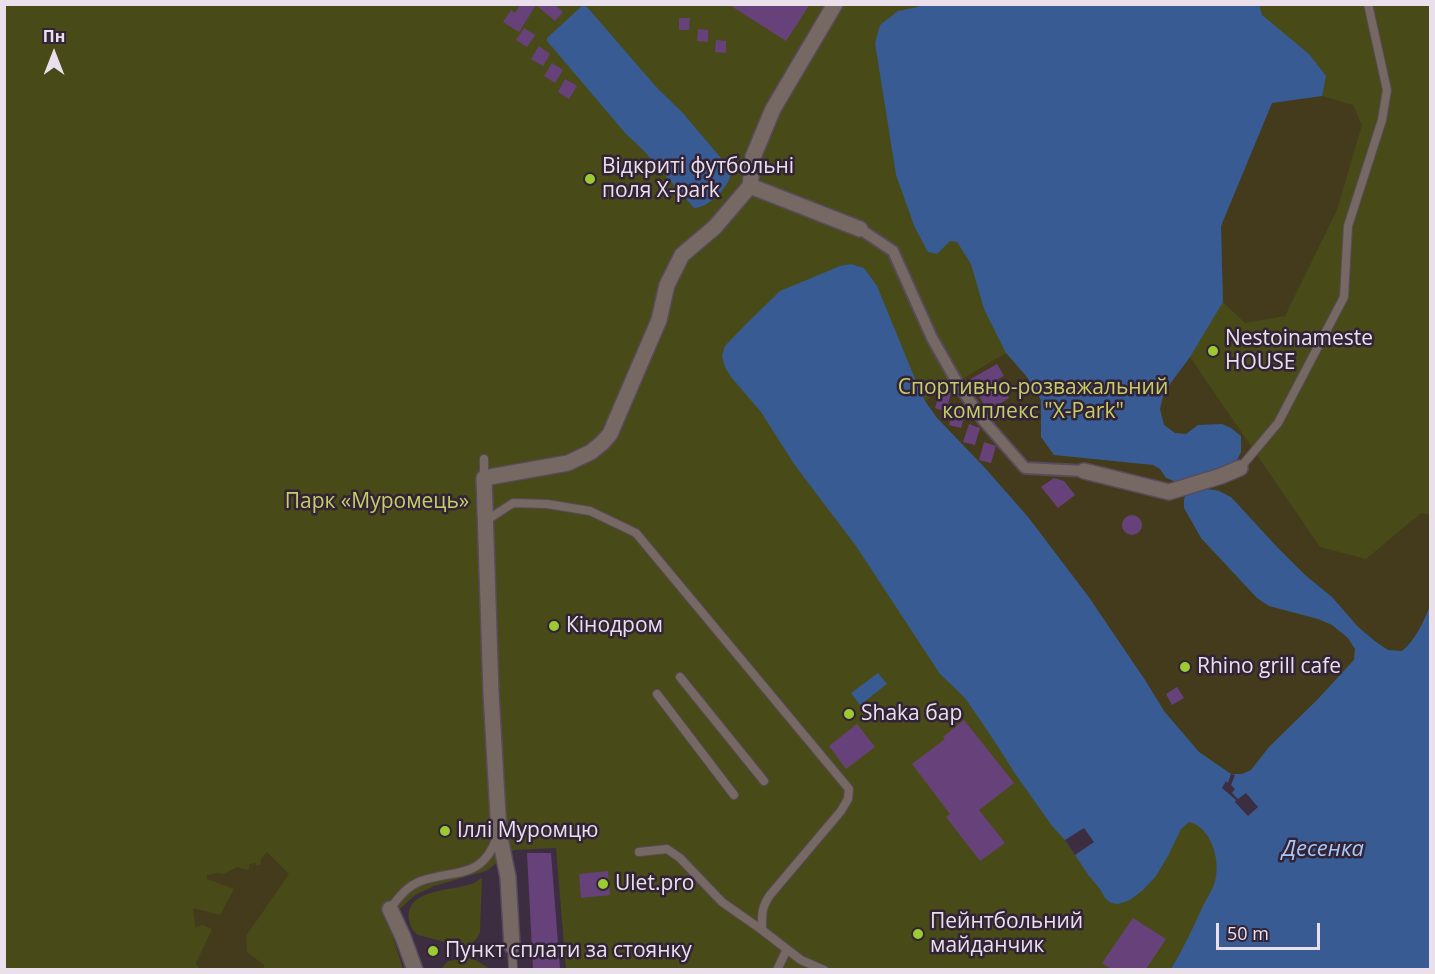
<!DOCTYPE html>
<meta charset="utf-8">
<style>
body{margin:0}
#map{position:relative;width:1435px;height:974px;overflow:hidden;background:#3d2d40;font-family:"Open Sans",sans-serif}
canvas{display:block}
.frame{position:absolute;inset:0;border:6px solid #eae0ec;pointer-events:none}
.north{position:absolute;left:24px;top:24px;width:60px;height:60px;-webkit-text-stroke:4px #322336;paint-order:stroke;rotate:0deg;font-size:16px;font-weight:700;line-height:24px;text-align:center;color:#eae0ec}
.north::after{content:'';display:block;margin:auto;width:21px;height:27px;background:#eae0ec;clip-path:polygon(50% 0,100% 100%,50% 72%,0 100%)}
.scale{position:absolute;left:1216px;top:923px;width:104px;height:27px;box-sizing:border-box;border:3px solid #eae0ec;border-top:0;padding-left:8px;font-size:18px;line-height:21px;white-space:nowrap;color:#eae0ec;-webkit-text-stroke:4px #322336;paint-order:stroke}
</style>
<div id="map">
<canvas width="1435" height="974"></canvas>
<div class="frame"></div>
<div class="north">Пн</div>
<div class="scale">50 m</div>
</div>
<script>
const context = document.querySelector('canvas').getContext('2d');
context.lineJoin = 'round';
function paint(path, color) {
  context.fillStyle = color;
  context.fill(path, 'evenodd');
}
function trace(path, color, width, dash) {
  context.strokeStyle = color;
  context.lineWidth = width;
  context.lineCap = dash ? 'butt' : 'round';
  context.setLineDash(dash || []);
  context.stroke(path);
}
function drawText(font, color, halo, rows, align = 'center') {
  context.font = font + ' "Open Sans",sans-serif';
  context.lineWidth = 5;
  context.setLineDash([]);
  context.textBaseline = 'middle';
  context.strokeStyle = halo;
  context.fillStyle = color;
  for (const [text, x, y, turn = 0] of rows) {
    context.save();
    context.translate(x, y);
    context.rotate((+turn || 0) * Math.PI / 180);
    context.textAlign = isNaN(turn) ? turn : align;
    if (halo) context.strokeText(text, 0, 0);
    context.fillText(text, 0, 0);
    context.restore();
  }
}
const green = new Path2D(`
 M5 5H1430V754L1181 952 1171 969H566L556 848 514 850 486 871 434 886 415 895 388 920 403 969 5 970Z
 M482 878 480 932C477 940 472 944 464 947L418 935C412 931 410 926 409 919 405 888 455 891 474 883 477 882 479 879 482 878Z
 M472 958 490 969H441L448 961Z`);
const sand = new Path2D(`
 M1322 96 1353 105 1362 125 1337 210 1285 316 1245 323 1223 302 1221 226 1272 102Z
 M1006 353 1027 377 1041 400V437L1054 454 1153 465 1160 469 1166 478 1198 425 1186 434 1175 433 1164 425 1160 409 1164 392 1190 357 1320 547 1366 559 1421 513 1430 515V606C1426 617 1412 648 1401 651 1398 652 1391 651 1388 650 1366 640 1348 613 1331 597 1323 589 1312 582 1303 573 1275 546 1247 517 1219 490H1197L1201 538 1257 598 1269 606 1318 619 1332 625 1348 638 1355 649 1354 659 1318 699 1269 747 1251 770 1242 774H1231L1199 752 1164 711 1145 680 1088 596 1028 517 985 468 937 418 925 401Z
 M267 852 289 874 246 936 247 952 264 965V969H199L196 963 212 929 202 925 195 928 193 908 220 915 234 889 207 879V875L216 873 223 874 237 867 249 870V864L255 863 257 866 261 864V858Z`);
const water = new Path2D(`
 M1259 4 1262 15 1309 54 1326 76 1322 96 1272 103 1221 226 1223 302 1190 357 1164 392 1160 409 1164 425 1175 433 1186 434 1198 425 1222 424 1231 428 1241 436V452L1235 464 1179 483 1166 478 1160 469 1153 465 1054 455 1041 437V400L1027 377 1006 353 984 309 971 264 957 242 950 241 937 254 928 252 915 228 896 175 875 43 880 25 898 11 917 7 920 5Z
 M582 6 587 7 658 89 682 112 731 170C732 185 709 208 694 208L644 151 626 134 547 41V38Z
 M851 264 864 268 877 286 920 391 925 401 937 418 985 468 1028 517 1088 596 1145 680 1164 711 1199 752 1231 774H1242L1251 770 1269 747 1318 699 1354 660 1355 649 1348 638 1332 625 1318 619 1269 606 1257 598 1201 538 1184 508V499L1187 492C1206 488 1214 487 1231 497L1278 548 1305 575 1332 597 1358 627 1376 642 1388 650 1402 651C1415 641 1424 621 1430 606V969H1171C1183 949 1193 928 1203 906 1207 898 1213 889 1215 881 1221 860 1211 827 1189 822L1181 829 1168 856 1156 876 1143 890 1130 900 1118 904 1111 903 1105 898 1100 889 1089 876 1065 840 1052 826 1014 772 993 739 965 698 940 674 856 546 794 464 761 412 731 377 725 367 722 356 725 346 746 324 780 291 840 266Z
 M878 673 887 684 860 705 851 693Z`);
const pier = new Path2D(`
 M1231 774 1235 775 1231 785 1235 789 1232 793 1238 799 1246 793 1258 807 1248 816 1235 802 1236 800 1222 788 1226 781 1228 783Z
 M1084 828 1094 842 1075 855 1065 840Z`);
const building = new Path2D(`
 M521 4H554L563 12 555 21 536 5 519 32 503 22 511 10 515 13Z
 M728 4H810L786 41Z
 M679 18H690L689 30H679Z
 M524 28 535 35 527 47 516 40Z
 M698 29 708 30V42L697 41Z
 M716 40 726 41V53L715 52Z
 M539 46 550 54 543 66 531 59Z
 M552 63 563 70 555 83 544 76Z
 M565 79 577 86 569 99 558 92Z
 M997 364 1004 376 998 379 1009 398 988 411 969 380Z
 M940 390 951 393 946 412 935 408Z
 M954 407 966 410 961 428 949 425Z
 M969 424 980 428 975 445 963 442Z
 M984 442 996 446 991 463 979 460Z
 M1054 478 1064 481 1075 495 1058 508 1041 487Z
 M1122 525a10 10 0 1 1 20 0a10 10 0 1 1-20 0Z
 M1177 687 1184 698 1172 705 1166 694Z
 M964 720 1014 783 979 810 1005 843 980 861 946 817 950 814 912 764 945 739 943 737Z
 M857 724 875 747 846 769 829 746Z
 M527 853H551L560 969H533Z
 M608 871 610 895 581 898 579 874Z
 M1133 918 1166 939 1146 969H1111L1102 963Z`);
const service = new Path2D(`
 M484 459V478
 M1240 468 1278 423 1344 297 1348 226 1382 120 1387 90 1368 4
 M487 520 513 503 547 504 590 511 636 533 849 789 848 799 841 811 770 895C761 908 762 915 762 930L801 960 824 970
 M680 677 764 781
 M657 694 734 795
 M639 852 667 849 680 858 722 902 762 930
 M390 909C398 898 407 886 421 881 456 869 482 880 497 837
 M512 946 513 970
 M777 970 787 949`);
const pedestrian = new Path2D(`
 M860 229 893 251 932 338 958 384 983 420 1025 468 1084 471`);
const minor = new Path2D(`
 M750 186 860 229
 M1084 471 1169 492 1221 476 1240 468
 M390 909 403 937 415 970
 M512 946 508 877 499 833 491 693 484 478 568 463 591 452 602 443 610 434 659 320 667 285 682 255 715 227 750 186 753 157 773 109 835 4`);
const markers = [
 [590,179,6,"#9cca32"],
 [1213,351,6,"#9cca32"],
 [554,626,6,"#9cca32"],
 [1185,667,6,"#9cca32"],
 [849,714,6,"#9cca32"],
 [445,831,6,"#9cca32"],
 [603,884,6,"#9cca32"],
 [918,934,6,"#9cca32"],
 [433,951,6,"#9cca32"]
];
const poiNames = [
 ["Відкриті футбольні",602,167],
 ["поля X-park",602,191],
 ["Nestoinameste",1225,339],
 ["HOUSE",1225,363],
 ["Кінодром",566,626],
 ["Rhino grill cafe",1197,667],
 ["Shaka бар",861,714],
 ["Іллі Муромцю",457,831],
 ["Ulet.pro",615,884],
 ["Пейнтбольний",930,922],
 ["майданчик",930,946],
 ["Пункт сплати за стоянку",445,951]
];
const parkNames = [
 ["Спортивно-розважальний",1033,388],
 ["комплекс \"Х-Park\"",1033,412],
 ["Парк «Муромець»",377,502]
];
const waterNames = [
 ["Десенка",1323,850]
];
paint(green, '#484b17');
paint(sand, '#433b1b');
paint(water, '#375b92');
paint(pier, '#3d2d40');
paint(building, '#67427a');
trace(service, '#594a5c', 10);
trace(pedestrian, '#594a5c', 14);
trace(minor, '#594a5c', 18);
trace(service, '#766964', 8);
trace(pedestrian, '#766964', 10);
trace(minor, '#766964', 15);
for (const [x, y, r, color] of markers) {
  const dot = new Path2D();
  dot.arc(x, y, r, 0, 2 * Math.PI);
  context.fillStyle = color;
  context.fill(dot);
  trace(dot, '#322336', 2);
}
drawText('21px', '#eae0ec', '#322336', poiNames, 'left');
drawText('21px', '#c7cd65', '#322336', parkNames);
drawText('italic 22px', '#a7c7f7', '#322336', waterNames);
</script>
